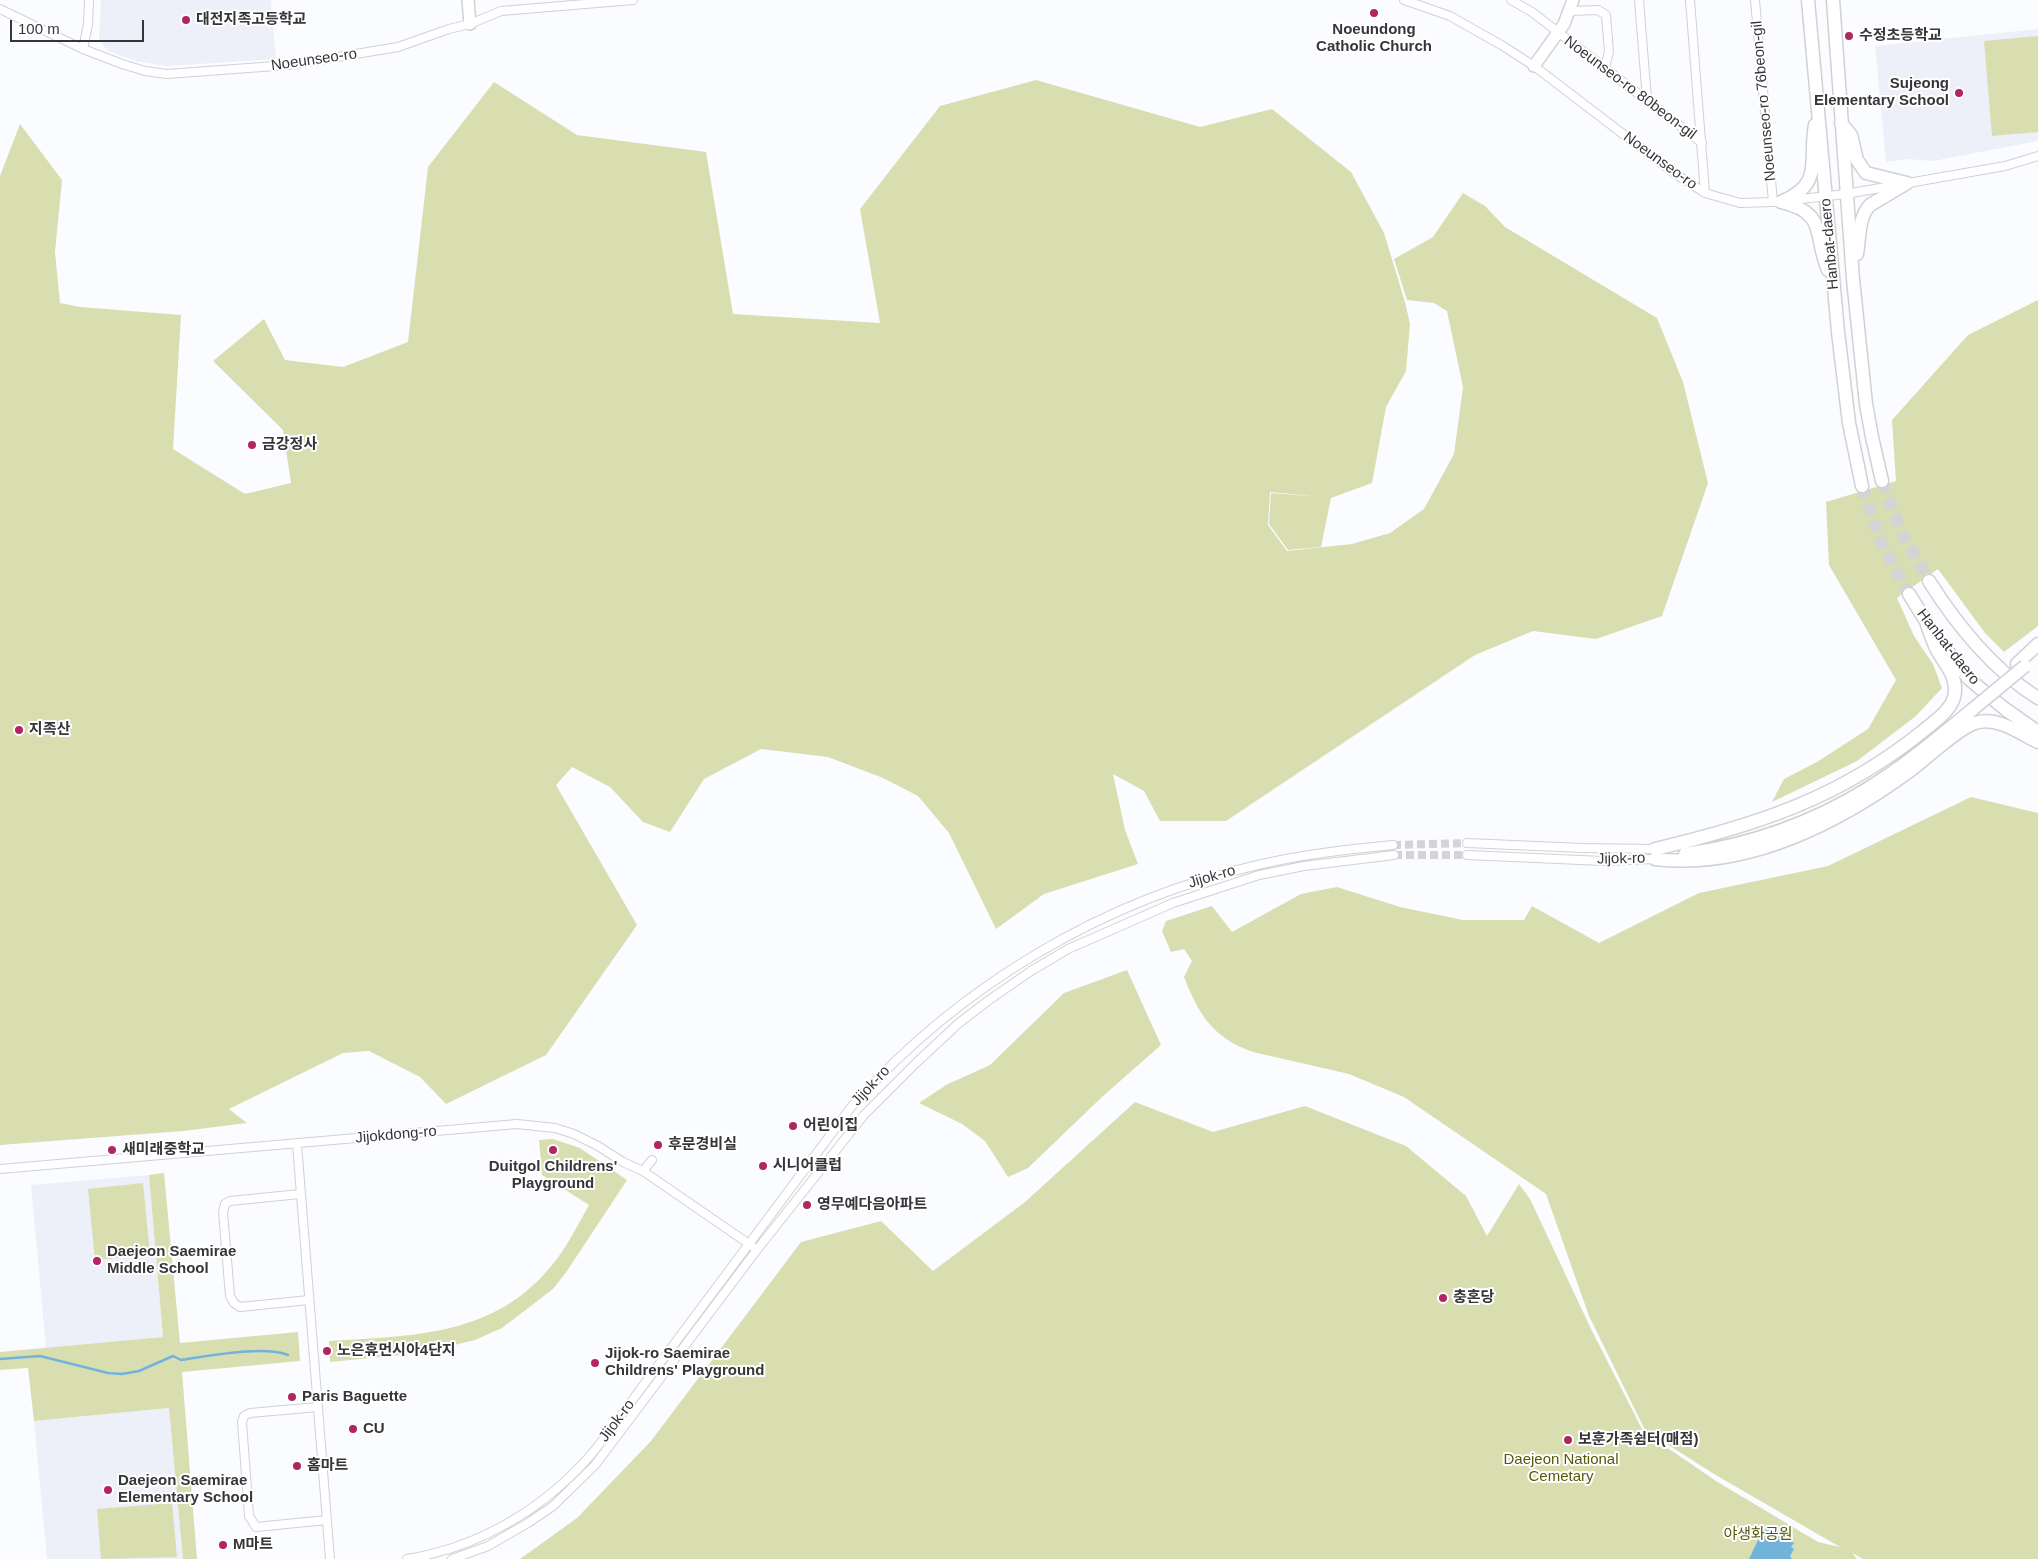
<!DOCTYPE html>
<meta charset="utf-8">
<style>
body{margin:0}
#map{position:relative;width:2038px;height:1559px;overflow:hidden;background:#fbfcff;font-family:Helvetica,sans-serif}
canvas{display:block}
.scale{position:absolute;left:10px;top:20px;width:134px;height:22px;box-sizing:border-box;border:2px solid #363638;border-top:0;padding-left:6px;font-size:15px;line-height:18px;white-space:nowrap;color:#363638;-webkit-text-stroke:4px #fff;paint-order:stroke}
</style>
<div id="map">
<canvas width="2038" height="1559"></canvas>
<div class="scale">100 m</div>
</div>
<script>
const context = document.querySelector('canvas').getContext('2d');
context.lineJoin = 'round';
function paint(path, color) {
  context.fillStyle = color;
  context.fill(path, 'evenodd');
}
function trace(path, color, width, dash) {
  context.strokeStyle = color;
  context.lineWidth = width;
  context.lineCap = dash ? 'butt' : 'round';
  context.setLineDash(dash || []);
  context.stroke(path);
}
function drawText(font, color, halo, rows, align = 'center') {
  context.font = font + ' Helvetica,"Noto Sans KR",sans-serif';
  context.lineWidth = 4;
  context.setLineDash([]);
  context.textBaseline = 'middle';
  context.strokeStyle = halo;
  context.fillStyle = color;
  for (const [text, x, y, turn = 0] of rows) {
    context.save();
    context.translate(x, y);
    context.rotate((+turn || 0) * Math.PI / 180);
    context.textAlign = isNaN(turn) ? turn : align;
    if (halo) context.strokeText(text, 0, 0);
    context.fillText(text, 0, 0);
    context.restore();
  }
}
const built = new Path2D(`
 M101 0H271L276 59 167 66 136 61 108 51 99 40Z
 M2038 29V141L1933 161 1908 159 1886 162 1875 46Z
 M149 1175 163 1337 46 1348 31 1185Z
 M169 1408 183 1559H47L34 1421Z`);
const green = new Path2D(`
 M2038 36V132L1992 136 1984 41Z
 M1036 80 1200 127 1272 109 1351 172 1384 233 1405 302 1410 324 1406 371 1386 407 1372 483 1331 498 1321 547 1288 550 1269 524 1271 493 1321 497 1270 492 1268 525 1287 551 1352 544 1390 533 1424 509 1454 454 1463 387 1447 311 1434 303 1407 300 1394 259 1433 237 1463 193 1485 206 1505 227 1657 318 1683 382 1708 483 1662 616 1596 639 1533 631 1475 655 1226 821H1160L1144 791 1113 774 1125 830 1138 864 1044 894 996 929 949 833 918 796 883 778 828 757 761 749 704 779 670 832 643 822 610 787 572 767 556 785 637 925 546 1055 446 1104 420 1077 369 1051 343 1053 229 1109 247 1123 183 1131 0 1145V176L20 124 62 180 55 252 60 303 80 307 181 315 173 449 245 494 291 483 283 430 213 361 264 319 285 360 343 367 408 342 428 167 494 82 577 135 706 152 733 314 880 323 860 209 940 106Z
 M2038 300V626L2004 652 1985 633 1938 569 1897 598 1914 636 1933 664 1942 688 1916 716 1857 761 1772 802 1784 779 1817 762 1868 729 1896 680 1829 565 1826 502 1896 481 1892 420 1968 335Z
 M1971 797 2038 813V1559H1863L1852 1553 1857 1559H520L577 1518 651 1441 801 1242 881 1221 933 1271 1025 1202 1135 1102 1213 1132 1305 1106 1406 1146 1466 1196 1487 1236 1519 1184 1530 1199 1592 1331 1643 1431 1716 1481 1818 1542 1840 1547 1714 1474 1645 1430 1589 1316 1546 1194 1404 1097 1349 1074 1253 1052C1213 1038 1199 1015 1184 977L1192 961 1184 949 1171 952 1162 931 1166 921 1212 906 1232 932 1301 894 1337 887 1400 907 1463 920H1524L1532 906 1599 943 1699 893 1828 866Z
 M1127 970 1161 1045 1102 1097 1028 1168 1008 1177 985 1141 962 1124 919 1103 946 1085 990 1065 1064 993Z
 M553 1139 580 1148 627 1180 567 1271 553 1289 502 1328 475 1340 422 1353 330 1362 329 1341C408 1336 489 1337 546 1272 564 1253 576 1228 589 1205L542 1175 539 1140Z
 M164 1173 180 1343 298 1332 300 1361 182 1372 197 1559H183L169 1408 34 1421 28 1368 0 1370V1352L163 1337 149 1175Z
 M143 1183 150 1255 95 1260 88 1189Z
 M172 1503 177 1557 101 1559 97 1509Z`);
const water = new Path2D(`
 M1770 1527 1779 1530 1794 1543 1791 1547 1794 1549 1790 1556 1792 1559H1749L1759 1538V1532Z`);
const stream = new Path2D(`
 M0 1359 40 1356 108 1373 122 1374 139 1371 173 1356 181 1360C207 1356 265 1345 288 1355`);
const streetTunnel = new Path2D(`
 M1393 845 1467 843
 M1394 855H1467`);
const primaryTunnel = new Path2D(`
 M1882 481 1901 532 1929 581
 M1862 486 1880 540 1909 594`);
const street = new Path2D(`
 M1404 0 1450 16 1503 46 1534 66 1674 173 1705 193 1740 203 1773 202 1846 194 2005 166 2038 156
 M1511 0 1532 12 1702 143
 M1639 0 1647 99
 M1690 0 1705 193
 M1755 0 1773 202
 M0 9 83 49 122 64 145 71 167 74 289 65 398 47 449 29 470 24 501 11 633 0
 M1570 11 1598 10 1606 15 1609 52 1605 67
 M83 49 88 24 89 0
 M1467 843 1583 848 1655 849
 M1467 855 1603 861 1655 859
 M297 1144 330 1559
 M0 1169 517 1124 555 1128 574 1134 598 1146 623 1162 643 1171 752 1246
 M643 1171 652 1160
 M300 1194 230 1201 225 1204 223 1212 230 1296 234 1303 240 1307 309 1300
 M318 1407 250 1413 244 1416 242 1422 249 1516 256 1527 327 1520
 M407 1559C476 1548 541 1511 588 1458 598 1447 607 1434 616 1422L852 1106C960 985 1104 899 1262 864 1305 854 1349 849 1393 845
 M452 1559 488 1546 528 1523 553 1506 595 1465 756 1251 864 1115 916 1063 959 1023 989 1000 1031 971 1068 949 1173 903 1259 875 1304 866 1394 855`);
const secondary = new Path2D(`
 M468 0 470 24
 M1534 66 1564 24 1573 0`);
const primary = new Path2D(`
 M1808 0 1838 332 1849 423 1862 486
 M1833 0 1853 279 1866 404 1872 437 1882 481
 M1841 123 1851 135 1857 160 1866 173 1907 183
 M1781 202C1825 183 1808 162 1815 125
 M1781 202C1828 213 1813 235 1828 270
 M1857 254C1860 237 1858 218 1870 205L1907 183
 M1929 581C1956 624 1994 671 2038 698
 M1909 594 1932 631
 M1946 649 1969 679 2005 709 2038 732
 M2017 664 2038 644
 M1655 849C1757 825 1840 798 1923 731 1935 721 1955 708 1955 691 1956 675 1944 663 1937 650 1933 642 1930 633 1927 625
 M1685 854C1748 845 1812 823 1867 789 1905 766 1939 737 1973 709
 M1655 859C1747 870 1839 823 1911 770 1926 759 1962 724 1979 722 2000 718 2019 733 2038 742`);
const primaryBridge = new Path2D(`
 M1973 709 2025 666`);
const markers = [
 [1374,13,5,"#b12562"],
 [186,20,5,"#b12562"],
 [1849,36,5,"#b12562"],
 [1959,93,5,"#b12562"],
 [252,445,5,"#b12562"],
 [19,730,5,"#b12562"],
 [793,1126,5,"#b12562"],
 [658,1145,5,"#b12562"],
 [112,1150,5,"#b12562"],
 [553,1150,5,"#b12562"],
 [763,1166,5,"#b12562"],
 [807,1205,5,"#b12562"],
 [97,1261,5,"#b12562"],
 [1443,1298,5,"#b12562"],
 [327,1351,5,"#b12562"],
 [595,1363,5,"#b12562"],
 [292,1397,5,"#b12562"],
 [353,1429,5,"#b12562"],
 [1568,1440,5,"#b12562"],
 [297,1466,5,"#b12562"],
 [108,1490,5,"#b12562"],
 [223,1545,5,"#b12562"]
];
const poiNames = [
 ["대전지족고등학교",196,20],
 ["Noeundong",1374,30,"center"],
 ["Catholic Church",1374,47,"center"],
 ["수정초등학교",1859,36],
 ["Sujeong",1949,84,"right"],
 ["Elementary School",1949,101,"right"],
 ["금강정사",262,445],
 ["지족산",29,730],
 ["어린이집",803,1126],
 ["후문경비실",668,1145],
 ["새미래중학교",122,1150],
 ["시니어클럽",773,1166],
 ["Duitgol Childrens'",553,1167,"center"],
 ["Playground",553,1184,"center"],
 ["영무예다음아파트",817,1205],
 ["Daejeon Saemirae",107,1252],
 ["Middle School",107,1269],
 ["충혼당",1453,1298],
 ["노은휴먼시아4단지",337,1351],
 ["Jijok-ro Saemirae",605,1354],
 ["Childrens' Playground",605,1371],
 ["Paris Baguette",302,1397],
 ["CU",363,1429],
 ["보훈가족쉼터(매점)",1578,1440],
 ["홈마트",307,1466],
 ["Daejeon Saemirae",118,1481],
 ["Elementary School",118,1498],
 ["M마트",233,1545]
];
const streetNames = [
 ["Noeunseo-ro",314,60,-8],
 ["Noeunseo-ro 80beon-gil",1630,88,37],
 ["Noeunseo-ro 76beon-gil",1764,101,-95],
 ["Noeunseo-ro",1660,161,36],
 ["Hanbat-daero",1830,244,-95],
 ["Hanbat-daero",1948,647,52],
 ["Jijok-ro",1621,859,-1],
 ["Jijok-ro",1212,877,-16],
 ["Jijok-ro",871,1086,-47],
 ["Jijokdong-ro",396,1135,-5],
 ["Jijok-ro",617,1421,-53]
];
const parkNames = [
 ["Daejeon National",1561,1460],
 ["Cemetary",1561,1477],
 ["야생화공원",1758,1535]
];
paint(built, '#edeff9');
paint(green, '#d9deb1');
paint(water, '#72b3dc');
trace(stream, '#72b3dc', 2.5);
trace(streetTunnel, '#d4d4d7', 8, [8, 4]);
trace(primaryTunnel, '#d4d4d7', 12, [12, 6]);
trace(street, '#d0d1d6', 10);
trace(secondary, '#d0d1d6', 14);
trace(primary, '#d0d1d6', 15);
trace(street, '#fff', 8);
trace(secondary, '#fff', 11);
trace(primary, '#fff', 12);
trace(primaryBridge, '#d0d1d6', 15, []);
trace(primaryBridge, '#fff', 12);
for (const [x, y, r, color] of markers) {
  const dot = new Path2D();
  dot.arc(x, y, r, 0, 2 * Math.PI);
  context.fillStyle = color;
  context.fill(dot);
  trace(dot, '#fff', 2);
}
drawText('bold 15px', '#363638', '#fff', poiNames, 'left');
drawText('15px', '#363638', '#fff', streetNames);
drawText('15px', '#565909', '#fff', parkNames);
</script>
